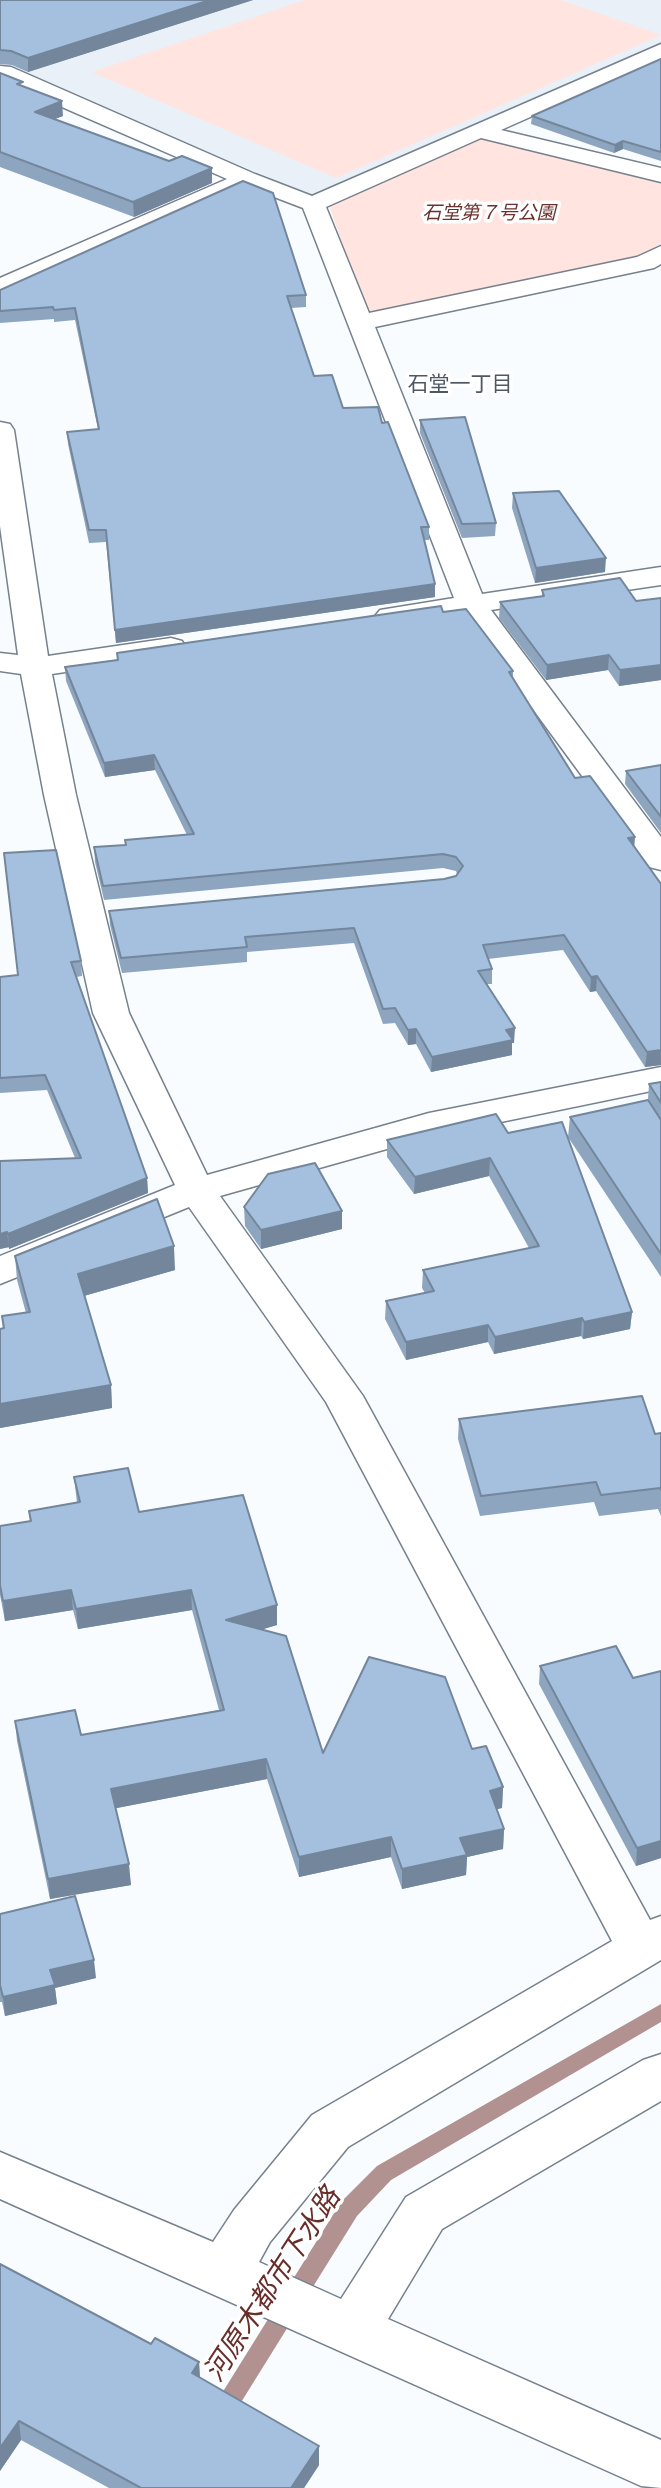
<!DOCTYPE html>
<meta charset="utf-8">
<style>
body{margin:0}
canvas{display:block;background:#f9fcff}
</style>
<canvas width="661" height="2488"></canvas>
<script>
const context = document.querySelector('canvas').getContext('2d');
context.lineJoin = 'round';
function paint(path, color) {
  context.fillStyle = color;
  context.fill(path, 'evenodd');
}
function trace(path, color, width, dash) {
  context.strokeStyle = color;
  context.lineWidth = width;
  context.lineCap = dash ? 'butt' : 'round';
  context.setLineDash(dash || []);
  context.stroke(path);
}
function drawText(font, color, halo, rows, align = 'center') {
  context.font = font + ' Lora,"Noto Sans JP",serif';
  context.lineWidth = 7;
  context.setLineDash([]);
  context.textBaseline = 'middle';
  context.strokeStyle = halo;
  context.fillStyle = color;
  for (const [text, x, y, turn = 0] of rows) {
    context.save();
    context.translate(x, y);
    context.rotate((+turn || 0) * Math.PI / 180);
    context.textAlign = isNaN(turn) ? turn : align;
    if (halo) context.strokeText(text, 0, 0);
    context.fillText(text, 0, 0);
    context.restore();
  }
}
const built = new Path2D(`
 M4 0H661V43L313 196 0 65V1Z`);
const green = new Path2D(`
 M305 0H561L661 35 336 178 92 72Z
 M482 137 661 180V244L635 259 368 315 329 206Z`);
const stream = new Path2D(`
 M661 2004V2022L391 2180 357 2216 230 2420 222 2424 214 2420 211 2413 214 2406 341 2202 377 2166Z`);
const minor = new Path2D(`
 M661 44V59L501 130 661 168V182L481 138 326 207 369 313 637 257 661 246V264L654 268 375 327 482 594 661 567V585L491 610 661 837V870L649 867 463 614 390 625 380 622 375 616 380 610 454 598 303 208 248 187 0 295V278L227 179 0 80V66L11 67 255 174 312 196Z
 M0 422 10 424 14 430 48 656 171 638 182 641 186 647 182 653 171 656 52 674 76 795 129 1013 207 1175 429 1113 661 1067V1089L433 1136 220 1196 363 1396 650 1920 661 1916V1960L348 2147 270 2242 259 2262 341 2299 406 2197 643 2060 661 2054V2101L442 2229 388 2319 661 2440V2488L641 2486 0 2199V2152L213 2242 234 2210 312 2115 612 1941 326 1402 189 1207 0 1284V1256L175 1185 93 1013 44 795 21 674 0 671V653L18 655 0 526Z`);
const wall = new Path2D(`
 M0 0H253L28 72 12 65 0 64Z
 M661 59V161L623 149 614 153 531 124 532 116Z
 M0 73 23 86 63 116 55 119 169 161 212 168V183L134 217 0 167Z
 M0 290 306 295V307L291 308 314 376 343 408 382 423 429 527V540H424L435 584V597L116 643 106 542 89 543 68 444 67 432 98 429 75 320 54 322V319L0 323Z
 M420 420 496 523 495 536 462 538 420 433Z
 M513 493 605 572 535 583 512 508Z
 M542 590 636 601 661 598V680L619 686 608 670 546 680 499 618 500 602 542 596Z
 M443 612 513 671V678L575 778 634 846 661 884V1065L645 1067 596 991 590 992 563 950 488 959 492 969V984H487L514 1043H512V1055L431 1072 416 1044 408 1045 395 1023 383 1024 354 943 247 952V962L122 973 110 925 109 911 444 879 456 876 457 874 456 871 443 868 104 900 95 862 94 847 125 845V840L187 835 155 770 105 777 66 681 65 667Z
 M661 765V833L625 784 626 771Z
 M4 853 81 961 82 976 76 977 147 1178 148 1193 9 1249V1247L0 1249V1161L75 1158 47 1090 0 1093V977L18 975Z
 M661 1082V1277L568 1137 570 1117 658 1116 648 1099 649 1084Z
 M508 1133 632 1312 630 1329 583 1339 581 1336 494 1354 488 1342 406 1360 385 1319 386 1301 425 1293 422 1288 423 1270 529 1248 489 1176 414 1194 387 1157V1140Z
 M244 1207 342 1229 261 1249 245 1226Z
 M15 1256 175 1270 84 1296 111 1385 112 1408 0 1428V1329H3L2 1316 26 1313 17 1280Z
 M459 1419 655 1434 661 1433V1516L658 1509 599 1516 594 1502 480 1516 458 1439Z
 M74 1477 139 1512 277 1605V1625L263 1629 323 1753 472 1749 503 1787 502 1808 497 1809 504 1829 503 1849 467 1857 466 1875 402 1889 391 1857 299 1877 267 1779 116 1808 131 1885 50 1899 17 1741 15 1721 81 1735 219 1710 192 1610 78 1629 73 1610 5 1621 0 1595V1526L30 1521 29 1511 77 1503Z
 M540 1666 633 1678 661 1671V1858L636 1866 539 1684Z
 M0 1914 96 1978 55 1988 57 2004 5 2016 2 2002H0Z
 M0 2264 151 2344 199 2362 200 2378 319 2446V2465L304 2488H109L21 2440 0 2471Z`);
const shadedWall = new Path2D(`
 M210 0H253L28 72V58Z
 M62 101 63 116 36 126 35 112Z
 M623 141V149L614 153 615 145Z
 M212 168V183L134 217 133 202Z
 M606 558 605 572 535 583 536 568Z
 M435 584V597L116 643 115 630Z
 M609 655 608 670 546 680 547 665Z
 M661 665V680L619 686 620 670Z
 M154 755 155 770 105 777 104 763Z
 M635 837 634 851 628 838Z
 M597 976 596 991 590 992 591 977Z
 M515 1028 514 1043H512V1055L431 1072 432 1057 506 1030Z
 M416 1029V1044L408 1045V1030Z
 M661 1050V1065L645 1067 647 1052Z
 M490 1158 489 1176 414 1194 415 1177Z
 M147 1178 148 1193 9 1249 8 1234Z
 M342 1211V1229L261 1249V1230Z
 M7 1232 9 1247 0 1249V1234Z
 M174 1246 175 1270 80 1297 78 1274Z
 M632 1312 630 1329 583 1339 584 1322Z
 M582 1318 581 1336 494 1354 495 1337Z
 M488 1325V1342L406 1360V1342Z
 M111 1385 112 1408 0 1428V1404Z
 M71 1590 73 1610 5 1621 3 1601Z
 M191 1590 192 1610 78 1629 76 1609Z
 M277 1605V1625L227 1640 226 1620Z
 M266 1759 267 1779 112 1809 111 1789Z
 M503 1787 502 1808 489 1811 490 1791Z
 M504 1829 503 1849 467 1857 466 1875 402 1889V1869L460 1838Z
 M391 1837V1857L299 1877V1857Z
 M661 1841V1858L636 1866 637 1848Z
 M129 1864 131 1885 50 1899 48 1879Z
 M94 1960 96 1978 55 1988 57 2004 5 2016 3 1997 50 1970Z
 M199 2362 200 2381 192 2373Z
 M19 2421 21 2440 0 2471V2448Z
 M319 2446V2465L304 2488H291Z`);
const building = new Path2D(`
 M0 0H210L28 58 11 51 0 50Z
 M661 59V152L623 141 615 145 532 116Z
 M0 73 23 82 17 84 62 101 35 112 169 161 182 156 212 168 133 202 0 152Z
 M243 181 273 193 306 295 287 296 314 376 332 375 343 408 378 407 382 423 388 422 429 527H421L435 584 115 630 106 530H89L67 432 99 429 75 308 54 310 53 307 0 311V290Z
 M465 417 496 523 462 524 420 420Z
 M559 491 606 558 536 568 513 493Z
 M620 578 636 601 661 598V665L620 670 609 655 547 665 500 602 544 596 542 590Z
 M441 606 443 612 466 609 513 671 509 672 575 778 590 776 635 837 628 838 661 884V1050L647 1052 597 976 591 977 564 935 483 945 492 969 478 971 515 1028 506 1030 513 1040 432 1057 416 1029 408 1030 395 1008 383 1009 354 928 245 937 247 947 121 958 109 911 444 879 456 876 463 866 456 857 443 854 103 886 94 847 126 845 125 840 194 834 154 755 104 763 65 667 118 660 117 653Z
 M661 765V817L626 771Z
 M56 850 81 961 71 962 147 1178 8 1234 7 1232 0 1234V1161L81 1158 45 1075 0 1078V977L18 975 4 853Z
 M661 1082V1103L649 1084Z
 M648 1100 661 1120V1254L570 1117Z
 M496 1114 508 1133 562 1122 632 1312 584 1322 582 1318 495 1337 488 1325 406 1342 386 1301 434 1291 423 1270 539 1246 490 1158 415 1177 387 1140Z
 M315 1163 342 1211 261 1230 244 1207 268 1174Z
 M157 1199 174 1246 78 1274 111 1385 0 1404V1329L4 1328 2 1316 30 1312 15 1256Z
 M642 1396 655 1434 661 1433V1490L660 1488 601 1495 596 1482 481 1496 459 1419Z
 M128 1468 139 1512 243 1495 277 1605 226 1620 286 1636 323 1753 369 1657 445 1677 472 1749 486 1746 503 1787 490 1791 504 1829 460 1838 467 1855 402 1869 391 1837 299 1857 266 1759 111 1789 129 1864 48 1879 15 1721 75 1710 81 1735 224 1710 191 1590 76 1609 71 1590 3 1601 0 1585V1526L31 1521 29 1511 80 1502 74 1477Z
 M616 1646 633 1678 661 1671V1841L637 1848 540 1666Z
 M75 1896 94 1960 50 1970 55 1985 3 1997 0 1985V1914Z
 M0 2264 151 2344 155 2338 199 2362 192 2373 319 2446 291 2488H141L19 2421 0 2448Z`);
const farParknames = [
 ["石堂第７号公園",489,214]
];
const farNeighbourhoodnames = [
 ["石堂一丁目",460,385]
];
const nearWaternames = [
 ["河原木都市下水路",273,2285,-57]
];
paint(built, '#e9f0f8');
paint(green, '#ffe4e0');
paint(stream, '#b19290');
trace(minor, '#76818d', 3);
paint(minor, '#fff');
paint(wall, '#8da5bf');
paint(shadedWall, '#73869b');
paint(building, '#a4c0de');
trace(building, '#73869b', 2);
drawText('italic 19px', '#6b322d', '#fff', farParknames);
drawText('21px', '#4d5864', '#fff', farNeighbourhoodnames);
drawText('italic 28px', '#672e2a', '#fff', nearWaternames);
</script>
